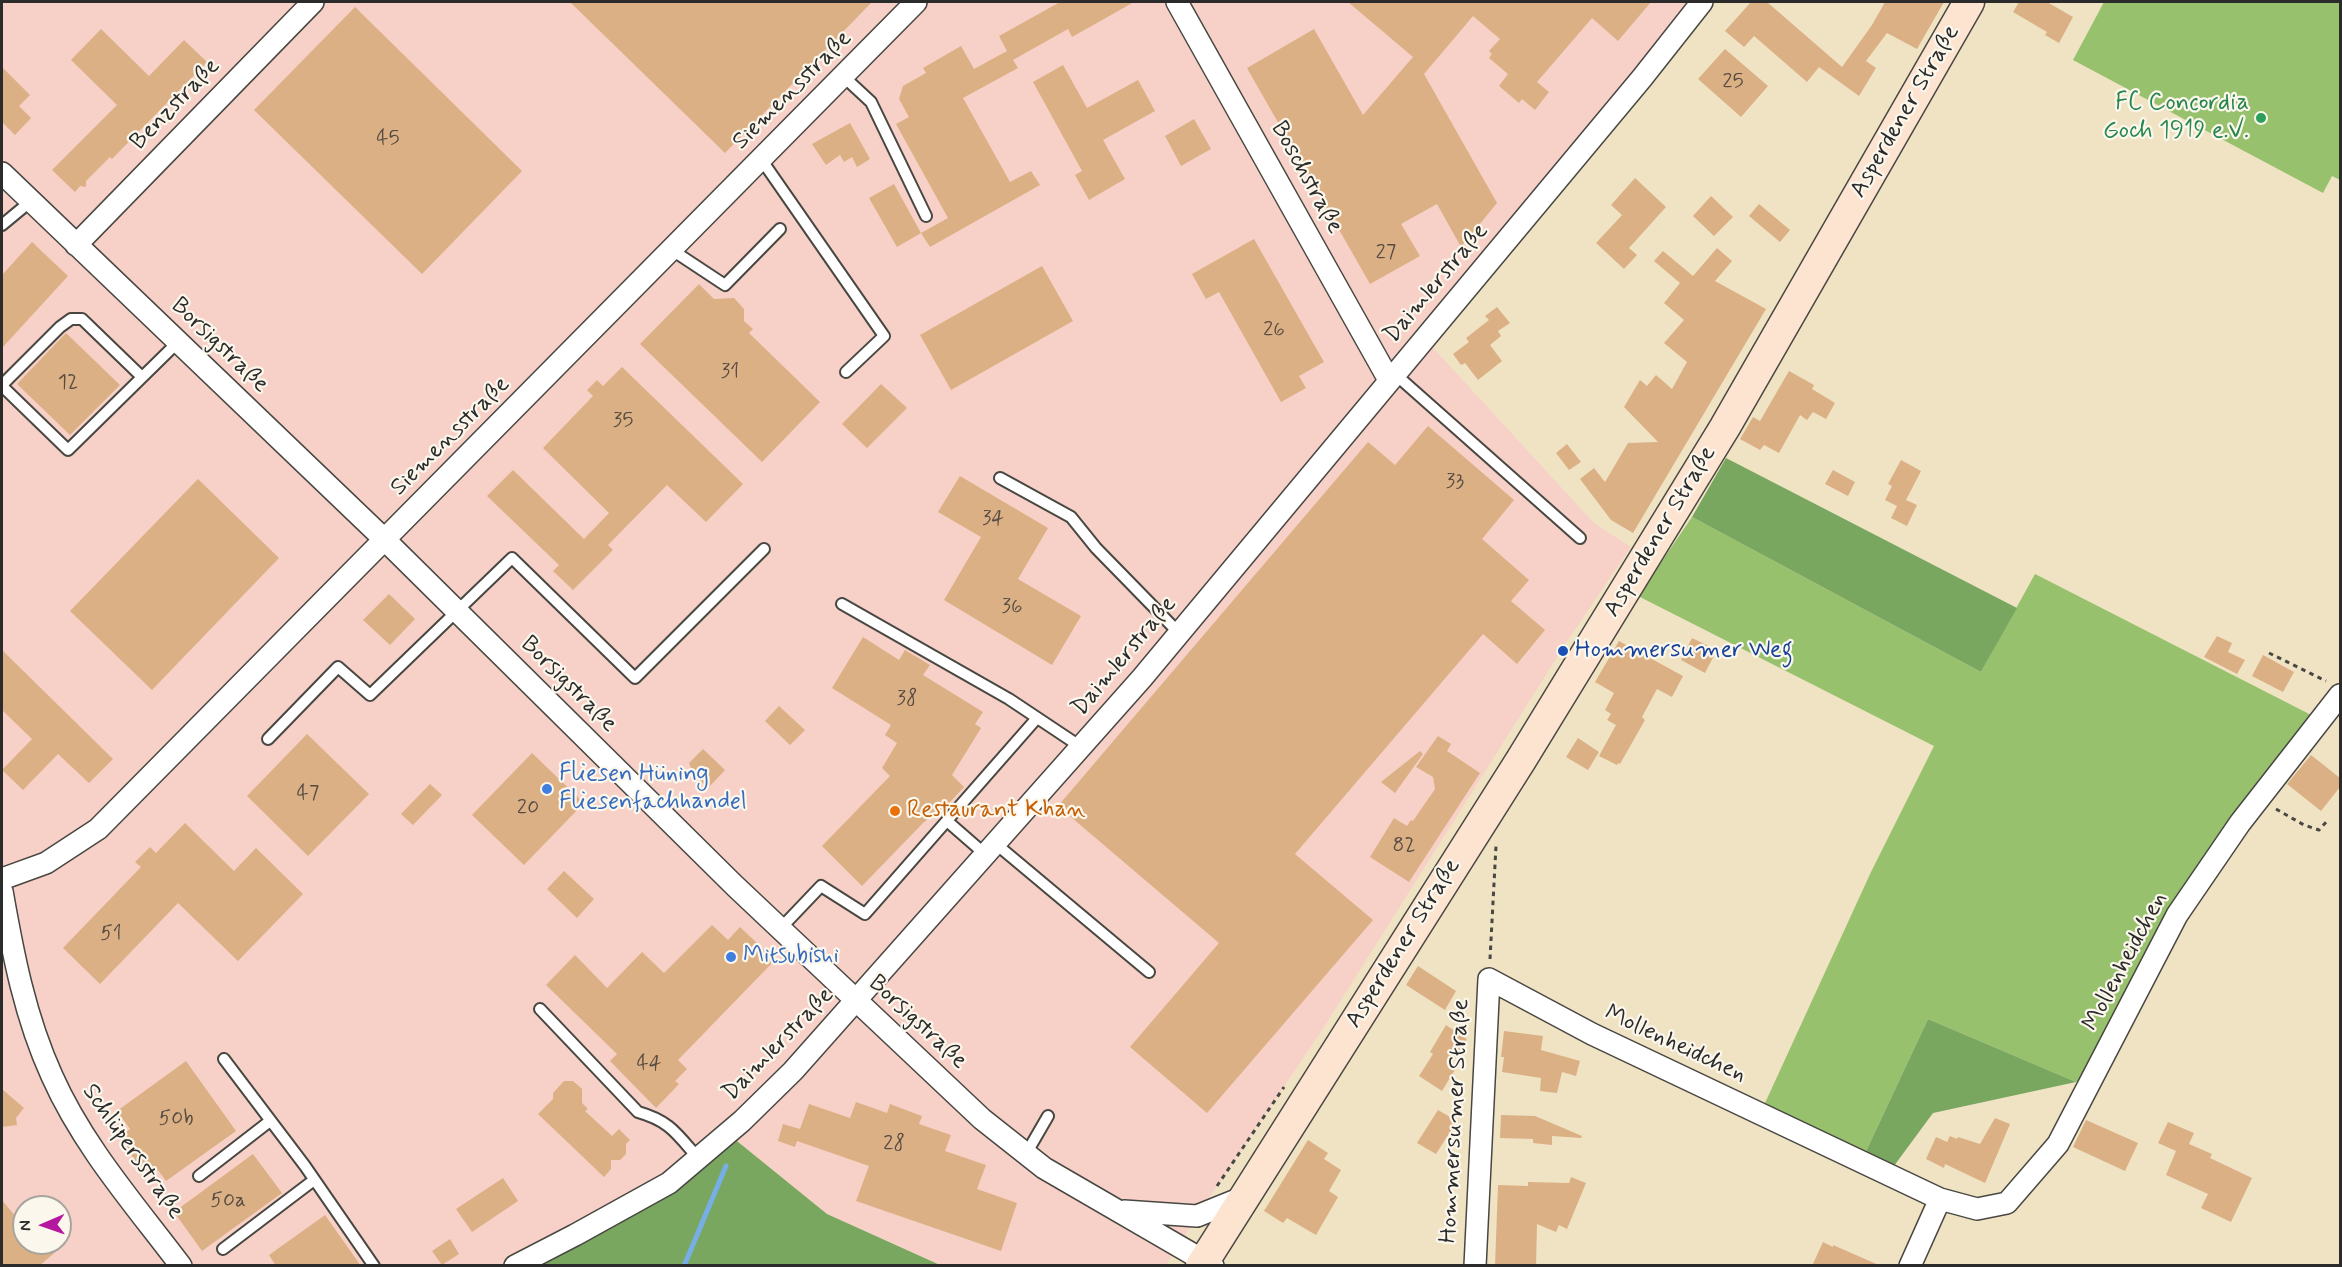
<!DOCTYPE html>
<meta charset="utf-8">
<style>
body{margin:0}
#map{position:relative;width:2342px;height:1267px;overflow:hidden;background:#efe3c4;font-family:Mynerve,sans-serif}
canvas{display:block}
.frame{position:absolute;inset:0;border:3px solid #2b2b2b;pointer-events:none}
.north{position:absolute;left:12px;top:1195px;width:60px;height:60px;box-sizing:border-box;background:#fbf7ec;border:2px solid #a8a59f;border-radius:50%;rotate:268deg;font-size:16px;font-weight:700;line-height:24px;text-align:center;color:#2b2b2b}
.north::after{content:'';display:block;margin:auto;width:21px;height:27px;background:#b5179e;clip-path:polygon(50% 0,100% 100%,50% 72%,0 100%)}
</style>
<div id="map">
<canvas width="2342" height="1267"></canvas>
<div class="frame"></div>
<div class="north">N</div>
</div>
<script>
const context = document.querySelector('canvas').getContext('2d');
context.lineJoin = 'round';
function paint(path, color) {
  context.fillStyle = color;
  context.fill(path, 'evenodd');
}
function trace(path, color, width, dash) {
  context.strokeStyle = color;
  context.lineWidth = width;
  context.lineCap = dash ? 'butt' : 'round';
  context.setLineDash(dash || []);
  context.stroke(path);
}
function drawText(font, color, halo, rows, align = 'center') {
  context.font = font + ' Mynerve,sans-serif';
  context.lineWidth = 4.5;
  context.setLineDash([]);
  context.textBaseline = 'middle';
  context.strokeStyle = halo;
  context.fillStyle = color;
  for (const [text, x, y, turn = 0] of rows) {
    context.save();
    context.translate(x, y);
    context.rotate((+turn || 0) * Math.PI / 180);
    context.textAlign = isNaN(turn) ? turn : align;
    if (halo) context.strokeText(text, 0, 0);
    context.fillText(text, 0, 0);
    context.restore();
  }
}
const built = new Path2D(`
 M2 2H1702L1425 339 1594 523 1631 547 1564 646 1324 1027 1197 1216 1166 1265H940L827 1214 727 1134 703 1154 515 1265 2 1266ZM24 1207H60V1243H24Z`);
const green = new Path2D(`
 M2104 2H2340V180L2332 176 2323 193 2073 60Z
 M1692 517 1981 672 2035 574 2321 720 2240 823 2093 1077 2076 1082 1928 1019 1861 1162 1760 1114 1871 872 1934 746 1638 596Z`);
const forest = new Path2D(`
 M1726 458 2017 608 1981 672 1692 517Z
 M1928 1019 2076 1082 1933 1113 1888 1174 1861 1162Z
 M727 1133 827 1214 940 1265 514 1266 600 1221Z`);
const stream = new Path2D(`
 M684 1266 726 1166`);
const building = new Path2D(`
 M570 2H872L725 153Z
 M1060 2H1134L1072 37 1068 29 1013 60 1018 68 963 98 1010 182 1031 171 1040 185 930 247 921 233 897 247 869 198 894 184 921 233 948 218 896 124 909 117 899 99 903 86 926 73 923 68 961 46 974 69 1007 51 999 36Z
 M1348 2H1651L1618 41 1592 18 1537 82 1549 92 1535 110 1522 99 1519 103 1499 86 1508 74 1489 58 1492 54 1489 51 1500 39 1473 16 1424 74 1497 203 1461 247 1437 204 1401 224 1420 256 1370 284 1247 68 1314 29 1363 115 1413 57Z
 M1751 2H1767L1842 67 1872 25 1885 2H1944L1917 49 1887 33 1866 61 1876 68 1859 96 1819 67 1807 82 1754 36 1744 47 1725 31Z
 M2019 2H2047L2073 17 2059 43 2045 35 2047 32 2013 12Z
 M355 7 522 171 422 274 254 110Z
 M101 29 149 76 184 40 207 62 112 159 110 157 86 181V187L80 186 75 192 52 170 117 105 71 60Z
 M1725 49 1768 86 1741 117 1698 79Z
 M1063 65 1087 108 1138 80 1155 111 1103 140 1125 179 1089 200 1075 175 1082 171 1033 82Z
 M2 67 30 95 19 106 31 118 15 135 2 122Z
 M1194 119 1211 149 1181 166 1165 136Z
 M850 123 870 159 857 167 852 157 844 162 840 155 826 165 812 144Z
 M1635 178 1666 207 1629 248 1637 255 1624 269 1596 243 1622 215 1611 205Z
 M1711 196 1733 217 1714 236 1693 216Z
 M1759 204 1790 230 1780 242 1749 216Z
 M1254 239 1324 362 1299 376 1306 388 1281 402 1219 292 1206 299 1192 274Z
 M32 242 68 276 2 348V275Z
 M1717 248 1732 261 1715 281 1766 309 1633 533 1611 520 1580 479 1594 468 1605 482 1628 443 1658 442 1624 407 1640 380 1647 386 1656 375 1672 389 1687 362 1664 343 1684 320 1664 303 1680 283 1654 261 1663 251 1693 276Z
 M1042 266 1073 321 951 390 920 335Z
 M699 284 714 299 734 298 744 309V321L753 329 749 333 820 402 762 462 640 344Z
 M1497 307 1510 323 1498 331 1501 336 1490 345 1502 361 1478 380 1465 363 1461 365 1453 354 1469 342 1466 338 1489 320 1485 316Z
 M66 333 120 385 70 435 17 384Z
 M622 367 743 484 706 522 667 485 608 545 613 550 573 590 553 571 559 565 487 496 513 470 584 539 609 513 543 448 593 396 587 390 597 380 603 386Z
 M1789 371 1814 385 1812 389 1835 403 1826 419 1813 412 1807 420 1800 415 1779 453 1764 445 1760 450 1740 439 1753 417 1760 421Z
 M881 384 907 408 867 448 842 424Z
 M1428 426 1514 500 1482 539 1529 580 1511 601 1545 630 1517 664 1483 634 1295 854 1373 920 1207 1113 1130 1047 1219 943 1058 806 1368 442 1395 465Z
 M1567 444 1581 462 1569 470 1556 453Z
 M1901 460 1921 471 1906 500 1917 505 1907 526 1891 518 1897 506 1885 500 1892 486 1888 484Z
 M1833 470 1855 482 1848 496 1825 484Z
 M960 476 1048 528 1018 579 1081 616 1052 665 944 600 981 537 938 512Z
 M198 479 279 558 152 690 70 611Z
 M389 594 415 619 390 645 363 620Z
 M2217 636 2232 643 2228 652 2245 660 2237 674 2204 657Z
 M863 637 899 660 905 650 930 665 923 675 983 712 975 724 981 728 952 775 964 787 940 813 938 811 923 823 862 886 822 846 890 776 882 768 897 743 885 735 891 725 832 688Z
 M1692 638 1717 650 1705 673 1681 660Z
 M1619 641 1683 676 1672 697 1657 689 1642 717 1645 720 1620 764 1618 763 1617 765 1599 756 1616 725 1607 720 1611 714 1605 710 1614 693 1595 682Z
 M2 650 113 759 89 783 58 754 23 790 2 770 32 739 2 710Z
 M2263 655 2294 672 2283 692 2252 676Z
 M779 706 805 730 790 745 765 721Z
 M307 734 369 794 308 856 247 796Z
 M1438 736 1451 744 1447 751 1480 773 1409 882 1370 857 1394 818 1407 826 1411 820 1413 821 1435 789 1433 777 1416 767Z
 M1578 738 1599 752 1588 770 1566 757Z
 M703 749 725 770 708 788 694 776 689 763Z
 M1420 751 1423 754 1395 793 1381 782Z
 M532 753 584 803 524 865 472 815Z
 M2311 755 2340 778V787L2321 811 2287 784Z
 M430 784 442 795 413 825 401 814Z
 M185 823 234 871 256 848 303 894 238 961 178 903 100 984 63 948 141 867 135 862 150 847 156 853Z
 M564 871 594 899 577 918 547 889Z
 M712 925 728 940 740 927 775 960 678 1060 687 1069 675 1081 679 1084 656 1108 610 1061 617 1054 546 985 575 955 607 988 642 952 664 973Z
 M1418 966 1456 991 1445 1010 1406 985Z
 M1446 1025 1467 1039 1451 1065 1456 1068 1442 1091 1419 1076 1433 1054 1430 1052Z
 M1504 1031 1543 1036 1541 1050 1580 1061 1576 1076 1562 1072 1557 1093 1540 1091 1541 1078 1502 1072 1504 1057H1501Z
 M186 1061 236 1131 166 1181 158 1170 147 1178 119 1137 130 1129 117 1111Z
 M564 1081H573L582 1089V1103L588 1109 585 1111 612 1136 619 1129 630 1140 626 1144V1154L620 1160H611V1169L604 1177 538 1114 553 1099V1093Z
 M2 1089 24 1108 16 1118 17 1125 2 1127Z
 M856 1102 887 1113 890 1104 922 1116 919 1124 951 1135 945 1151 986 1165 977 1189 1017 1203 1001 1251 856 1201 869 1166 797 1141 795 1147 778 1141 783 1124 800 1129 809 1104 850 1118Z
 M1438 1110 1457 1121 1436 1154 1417 1143Z
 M1501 1115 1535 1116 1582 1136 1581 1138 1552 1136V1145L1533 1143V1139L1500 1138Z
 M1995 1118 2010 1124 1985 1183 1945 1164 1944 1168 1926 1159 1936 1137 1947 1142 1950 1136 1957 1139 1958 1137 1980 1144Z
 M2086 1120 2138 1143 2125 1171 2073 1147Z
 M2168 1122 2194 1133 2189 1144 2212 1154 2210 1158 2252 1178 2231 1222 2201 1208 2208 1194 2166 1175 2176 1151 2158 1143Z
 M1308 1140 1328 1153 1324 1159 1341 1170 1329 1191 1338 1197 1316 1235 1287 1218 1283 1223 1264 1211Z
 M253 1154 282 1193 202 1251 174 1212Z
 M1571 1177 1586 1183 1567 1229 1559 1225 1556 1232 1537 1224 1536 1266H1495L1498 1185 1528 1186V1182L1569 1183Z
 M503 1178 518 1201 472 1232 456 1209Z
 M2 1200 24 1227V1243H66L39 1266H2Z
 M325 1215 361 1266H276L269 1255Z
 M450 1239 459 1254 442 1265 432 1251Z
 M1823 1242 1833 1247V1245L1881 1266H1812Z`);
const path = new Path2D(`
 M2269 653 2326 681
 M2276 809 2304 825 2319 830 2328 820
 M1490 959 1496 846
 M1217 1186 1284 1087`);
const lane = new Path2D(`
 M843 76 871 102 926 216
 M761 159 884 336 846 372
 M2 225 31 201
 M672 250 725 285 780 229
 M1395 374 1580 538
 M2 385 60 327 71 319H82L142 377
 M2 386 68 450 178 342
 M1000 478 1071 517 1096 548 1179 633
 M842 604 1009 699 1081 747
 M268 739 338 667 370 695 512 558 635 678 764 549
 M947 821 986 855
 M996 844 1149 972
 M780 929 821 886 865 914 1037 718
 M540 1009 638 1112C670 1121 677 1134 698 1158
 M224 1059 305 1166 374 1266
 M1026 1154 1048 1116
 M199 1176 270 1121
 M223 1249 314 1180`);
const street = new Path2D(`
 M1177 2 1389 380
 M2 173 385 540 735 886 982 1119 1044 1168 1213 1266
 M76 245 313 2
 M2 879 46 863 98 829 916 2
 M2 891C13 954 25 1017 52 1076 83 1146 135 1205 181 1266
 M1124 1211 1197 1216 1244 1197
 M515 1266 575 1235 669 1183 742 1121 793 1071 1142 678 1642 78 1702 2
 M1475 1266 1489 979 1592 1034 1940 1199 1977 1209 2007 1203 2058 1144 2177 915 2240 823 2340 695
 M1910 1266 1940 1199`);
const secondary = new Path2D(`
 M1201 1266 1521 760 1725 427 1969 2`);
const markers = [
 [2261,118,6,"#2e9e5b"],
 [1563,651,6,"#1a4fb4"],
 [547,789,6,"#3f7fe0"],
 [895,811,6,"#e8710a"],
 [731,957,6,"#3f7fe0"]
];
const numberNames = [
 ["25",1733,83],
 ["45",388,140],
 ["27",1386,254],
 ["26",1274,331],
 ["31",730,373],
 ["12",68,384],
 ["35",623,422],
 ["33",1455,483],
 ["34",993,520],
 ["36",1012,608],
 ["38",907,700],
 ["47",308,795],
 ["20",528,809],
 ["82",1404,847],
 ["51",111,935],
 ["44",649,1065],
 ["50b",176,1120],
 ["28",894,1145],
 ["50a",228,1202]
];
const streetNames = [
 ["Siemensstraße",793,91,-45],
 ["Benzstraße",176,105,-46],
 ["Asperdener Straße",1906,112,-60],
 ["Boschstraße",1306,178,61],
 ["Daimlerstraße",1437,284,-50],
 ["Borsigstraße",219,346,44],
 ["Siemensstraße",451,437,-45],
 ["Asperdener Straße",1661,532,-59],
 ["Daimlerstraße",1125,657,-50],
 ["Borsigstraße",568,685,45],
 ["Asperdener Straße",1404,944,-58],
 ["Mollenheidchen",2126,962,-62],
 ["Borsigstraße",917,1023,43],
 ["Daimlerstraße",779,1045,-46],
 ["Mollenheidchen",1675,1045,25],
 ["Hommersumer Straße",1456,1121,-87],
 ["Schlüpersstraße",132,1152,55]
];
const leisureNames = [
 ["FC Concordia",2249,104],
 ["Goch 1919 e.V.",2249,132]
];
const transitNames = [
 ["Hommersumer Weg",1575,651]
];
const shopNames = [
 ["Fliesen Hüning",559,775],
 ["Fliesenfachhandel",559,803],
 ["Mitsubishi",743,957]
];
const foodNames = [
 ["Restaurant Khan",907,811]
];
paint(built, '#f7d1c7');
paint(green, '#97c16d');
paint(forest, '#79a760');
trace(stream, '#76aee5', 5);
paint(building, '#dcb085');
trace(lane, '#484742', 14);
trace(street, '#484742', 24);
trace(secondary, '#484742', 33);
trace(path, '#484742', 3, [4.5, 4.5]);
trace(lane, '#fff', 10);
trace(street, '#fff', 21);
trace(secondary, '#fde4d1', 30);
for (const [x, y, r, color] of markers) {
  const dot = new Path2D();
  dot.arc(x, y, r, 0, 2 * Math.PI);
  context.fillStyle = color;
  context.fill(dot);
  trace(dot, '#fbf7ec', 2);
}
drawText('21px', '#574c42', null, numberNames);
drawText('24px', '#2b2b2b', '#fbf7ec', streetNames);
drawText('24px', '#27864d', '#fbf7ec', leisureNames, 'right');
drawText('24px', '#164399', '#fbf7ec', transitNames, 'left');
drawText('24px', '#366cbe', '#fbf7ec', shopNames, 'left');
drawText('24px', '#c56008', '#fbf7ec', foodNames, 'left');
</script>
